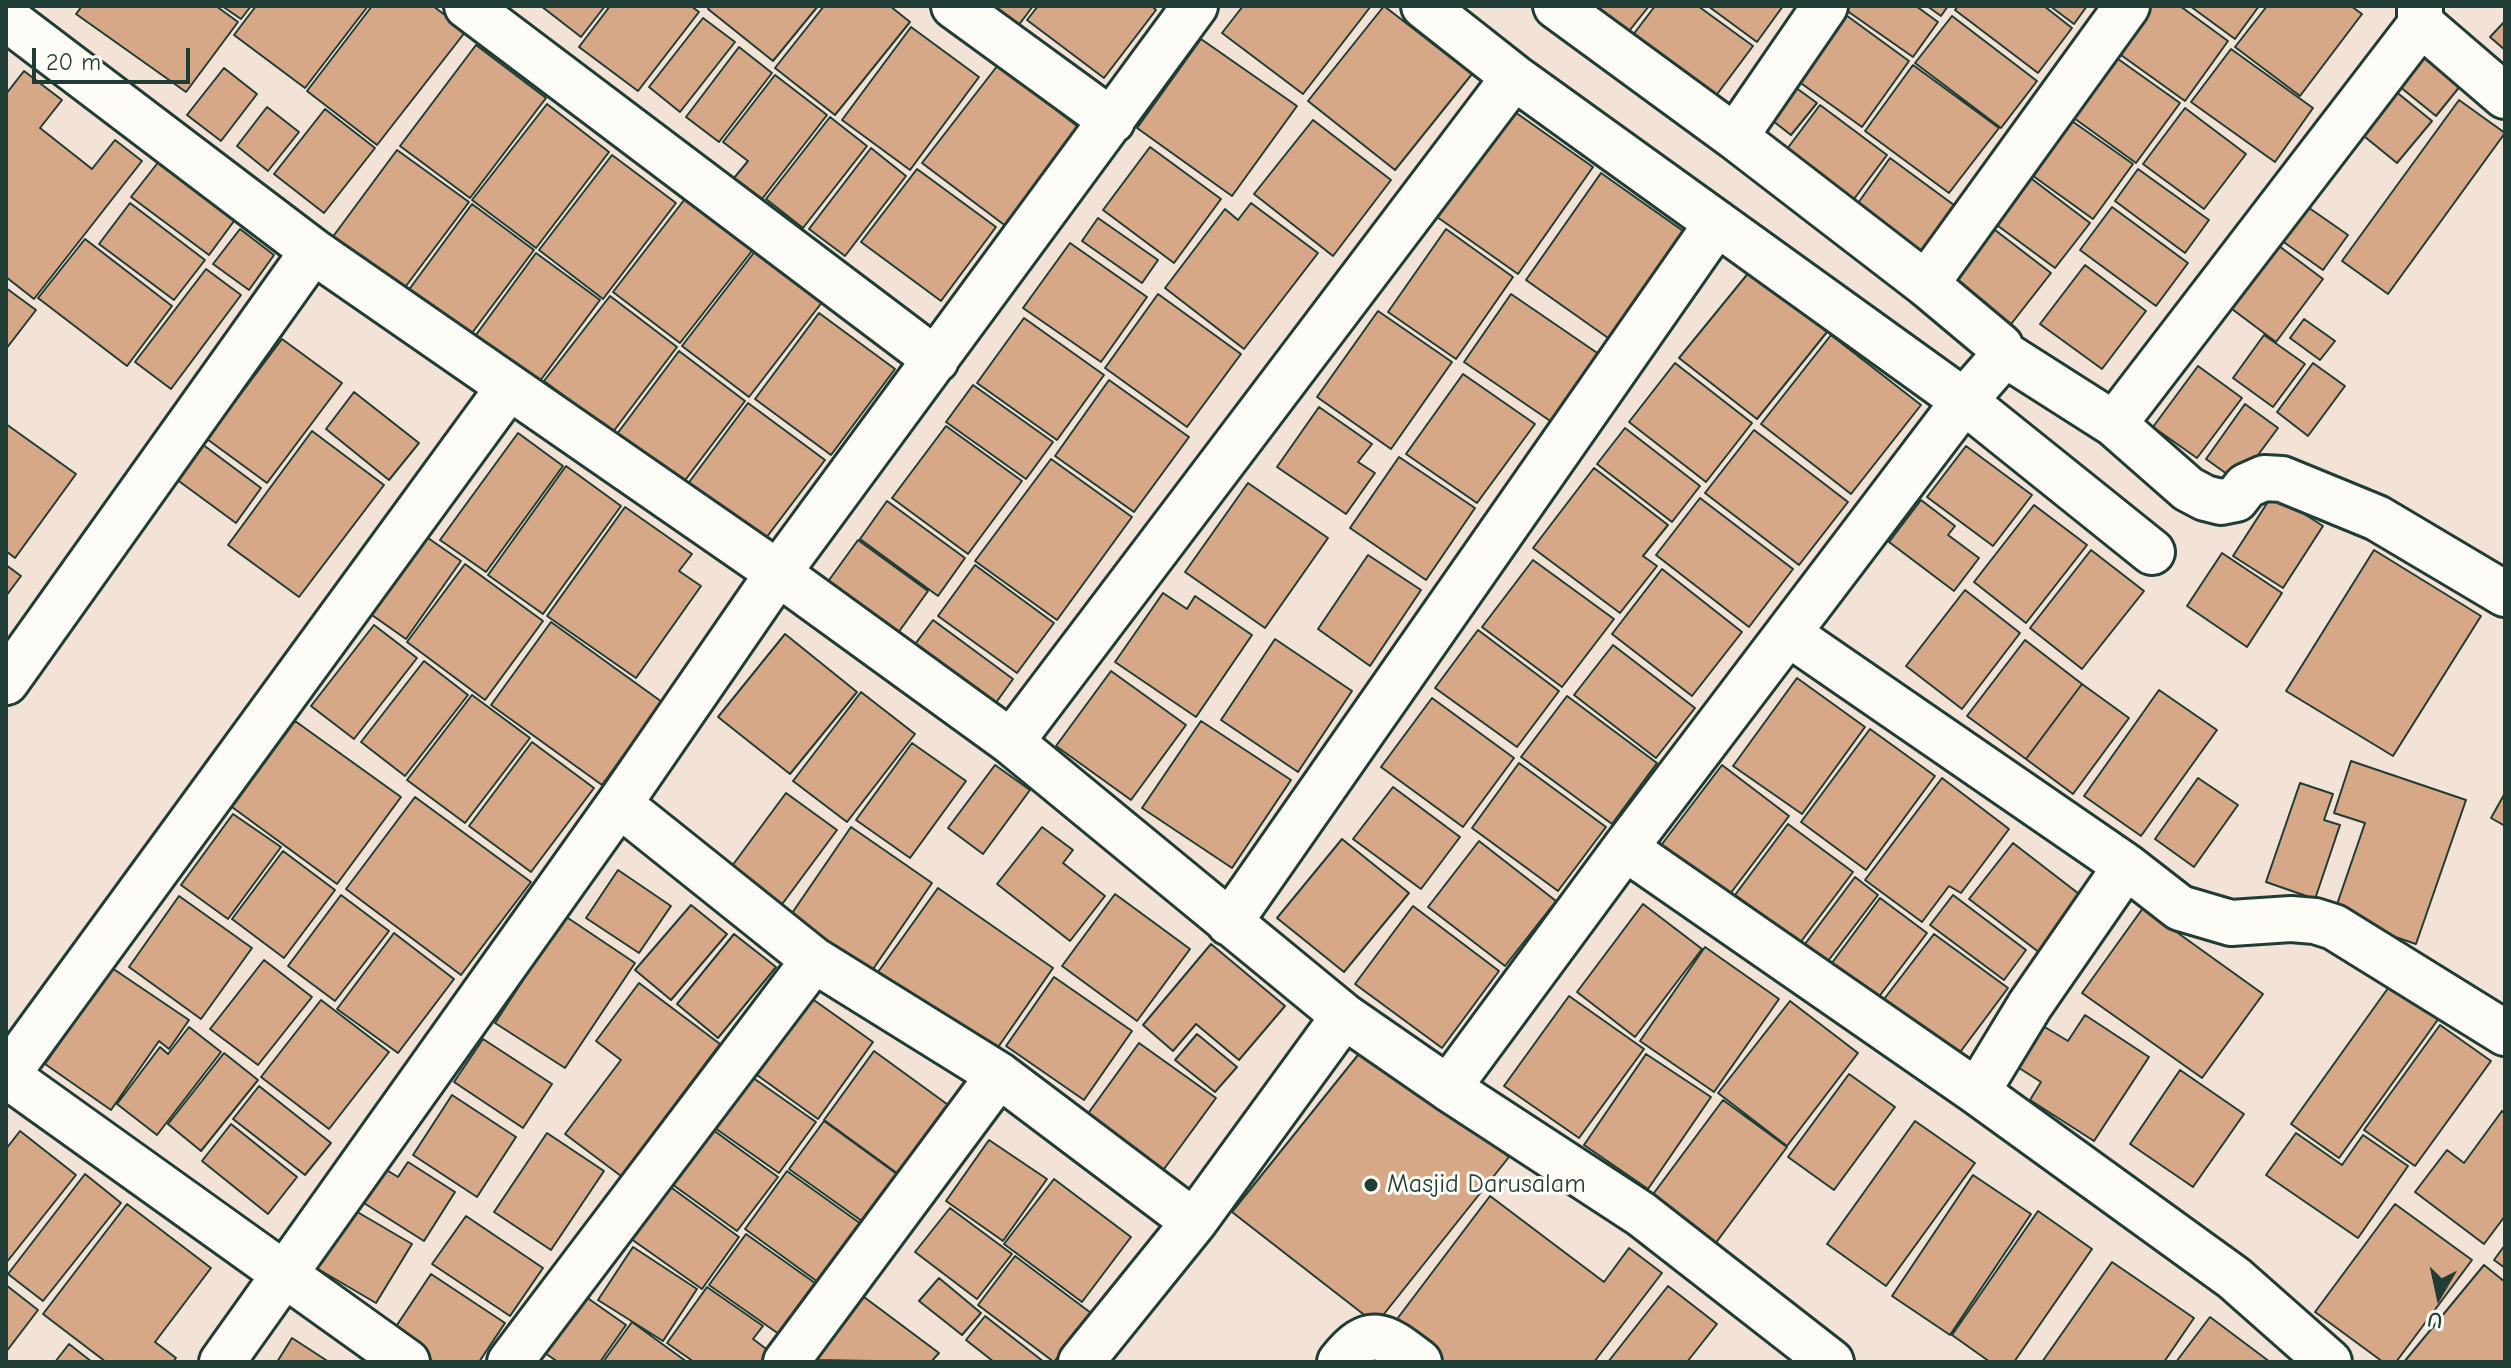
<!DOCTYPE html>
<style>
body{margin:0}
#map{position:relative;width:2511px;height:1368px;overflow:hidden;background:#f2e3d6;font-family:"Comic Neue",sans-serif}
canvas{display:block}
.frame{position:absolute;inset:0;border:8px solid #1f3d34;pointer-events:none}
.north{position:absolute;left:2399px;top:1256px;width:80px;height:80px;-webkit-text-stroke:6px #fdfcf7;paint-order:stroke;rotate:189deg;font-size:22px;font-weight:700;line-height:32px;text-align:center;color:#1f3d34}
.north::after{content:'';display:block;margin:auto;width:28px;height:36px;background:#1f3d34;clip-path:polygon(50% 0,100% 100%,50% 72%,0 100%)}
.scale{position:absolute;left:32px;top:48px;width:158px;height:36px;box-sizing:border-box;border:4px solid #1f3d34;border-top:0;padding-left:10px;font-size:24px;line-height:28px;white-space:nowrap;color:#1f3d34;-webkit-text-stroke:6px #fdfcf7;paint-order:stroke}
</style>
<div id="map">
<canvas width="2511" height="1368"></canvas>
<div class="frame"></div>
<div class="north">U</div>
<div class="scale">20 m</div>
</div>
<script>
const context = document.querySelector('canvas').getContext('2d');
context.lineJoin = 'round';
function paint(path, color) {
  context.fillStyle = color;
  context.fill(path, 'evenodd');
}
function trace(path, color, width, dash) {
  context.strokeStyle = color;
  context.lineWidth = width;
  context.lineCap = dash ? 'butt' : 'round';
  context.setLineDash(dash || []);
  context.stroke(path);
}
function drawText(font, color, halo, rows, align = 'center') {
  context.font = font + ' "Comic Neue",sans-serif';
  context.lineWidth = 6;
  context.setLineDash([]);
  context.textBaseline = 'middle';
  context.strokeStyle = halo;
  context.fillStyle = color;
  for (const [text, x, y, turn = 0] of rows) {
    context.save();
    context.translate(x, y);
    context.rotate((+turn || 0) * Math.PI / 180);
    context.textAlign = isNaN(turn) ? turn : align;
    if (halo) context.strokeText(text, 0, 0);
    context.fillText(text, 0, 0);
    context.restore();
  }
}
const building = new Path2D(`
 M82 6H216L238 22 186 92 76 14Z
 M222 6H251L241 19Z
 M256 6H368L305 88 234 35Z
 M372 6H433L466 31 377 145 307 91Z
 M541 6H605L581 37Z
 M610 6H691L699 12 638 91 579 47Z
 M710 6H818L773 61 708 9Z
 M824 6H890L910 22 835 115 775 68Z
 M990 6H1033L1018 26Z
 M1038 6H1152L1156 10 1104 78 1027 20Z
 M1243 6H1371L1303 94 1222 33Z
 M1384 6 1472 74 1395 170 1308 101Z
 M1576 6H1649L1622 40Z
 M1655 6H1698L1753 46 1709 105 1626 44Z
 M1708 6H1783L1757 42Z
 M1845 6H1916L1938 22 1913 57 1843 8Z
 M1927 6H1948L1941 16Z
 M1958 6H2044L2072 28 2038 73 1955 10Z
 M2050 6H2087L2074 24Z
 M2146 6H2180L2228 41 2185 101 2114 50Z
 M2190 6H2259L2235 39Z
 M2267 6H2351L2362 14 2300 96 2235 47Z
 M1839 10 1909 61 1862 127 1791 76Z
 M1952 16 2037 81 2001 128 1915 63Z
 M703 18 735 42 680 112 649 87Z
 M2505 21V50L2490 37Z
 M911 27 979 77 910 170 842 120Z
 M1201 39 1297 106 1232 196 1137 128Z
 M476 45 546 98 470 198 400 146Z
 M739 47 772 73 719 142 686 117Z
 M2231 49 2313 108 2275 162 2191 102Z
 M2420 52 2461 85 2436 116 2394 82Z
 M2111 54 2180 103 2136 163 2067 113Z
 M998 65 1086 133 1011 230 922 163Z
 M1913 65 1999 128 1949 193 1865 131Z
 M224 68 257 94 221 141 187 115Z
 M24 71 62 100 40 128 92 169 115 140 142 161 34 299 6 277V94Z
 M775 75 827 115 762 199 734 178 748 161 723 142Z
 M1788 82 1817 103 1791 135 1764 114Z
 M2389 86 2432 121 2397 163 2354 128Z
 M2459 100 2505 133 2388 294 2342 261Z
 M547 104 609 152 536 248 472 200Z
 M1505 105 1593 167 1518 274 1430 212Z
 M1820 105 1887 155 1848 207 1781 157Z
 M267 107 299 132 268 171 237 146Z
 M2185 108 2246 154 2204 209 2143 164Z
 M325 109 375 148 324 213 274 174Z
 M2062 114 2133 164 2093 219 2022 168Z
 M830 117 867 146 803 228 766 199Z
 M1313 120 1391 180 1333 256 1254 194Z
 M1150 147 1221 199 1174 263 1103 210Z
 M871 148 906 176 845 256 809 229Z
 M397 150 469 202 400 294 329 242Z
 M612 155 676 203 603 299 539 250Z
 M1890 158 1958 208 1917 262 1851 213Z
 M160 160 237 217 209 255 131 197Z
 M917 169 996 227 941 301 861 242Z
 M2138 169 2209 220 2185 253 2115 201Z
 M2020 170 2090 223 2055 268 1986 217Z
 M1601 173 1693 238 1618 345 1526 280Z
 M688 195 755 247 680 343 613 292Z
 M130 203 205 260 174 300 99 244Z
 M1251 203 1318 253 1244 349 1165 288 1225 209 1238 220Z
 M2302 203 2348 235 2323 270 2278 238Z
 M472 204 534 250 469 337 408 291Z
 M2112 207 2188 263 2156 306 2080 250Z
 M1098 218 1158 260 1142 283 1082 241Z
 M1982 220 2051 273 2008 328 1939 276Z
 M240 229 274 255 249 290 213 264Z
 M1446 229 1513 277 1456 359 1388 312Z
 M85 239 172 306 127 366 38 298Z
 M1070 243 1147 297 1101 362 1023 308Z
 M2279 246 2323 279 2276 342 2232 309Z
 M756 250 823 301 749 397 682 346Z
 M536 253 600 300 537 385 473 339Z
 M2085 265 2146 311 2102 369 2040 324Z
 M206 269 241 295 171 389 135 362Z
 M1750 271 1827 332 1757 419 1679 358Z
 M6 288 36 310 6 349Z
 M1158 294 1241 354 1187 427 1105 368Z
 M1511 294 1609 361 1562 429 1464 362Z
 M610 296 677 347 613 432 544 381Z
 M1378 311 1452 362 1391 449 1317 397Z
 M819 313 895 369 831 455 755 399Z
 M1024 318 1104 375 1057 440 977 383Z
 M2304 319 2335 341 2320 360 2290 338Z
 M1831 335 1921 405 1851 494 1761 424Z
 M2264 335 2305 364 2273 407 2233 378Z
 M282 339 342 383 267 483 207 439Z
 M679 351 745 401 683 483 617 434Z
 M1675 363 1752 423 1706 482 1629 422Z
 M2313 363 2345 386 2308 436 2277 412Z
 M2198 366 2242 398 2197 458 2153 427Z
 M1463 374 1535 424 1477 503 1406 454Z
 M1109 380 1189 437 1134 512 1055 456Z
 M973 385 1053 442 1026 479 946 422Z
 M354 392 419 443 389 480 326 429Z
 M748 403 825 460 763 542 687 485Z
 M2245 404 2278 428 2238 482 2206 459Z
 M1319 407 1372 444 1358 462 1375 473 1346 514 1277 467Z
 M6 424 76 474 15 558 6 551Z
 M946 426 1022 481 968 554 892 498Z
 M1625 428 1700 486 1672 522 1597 464Z
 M1754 430 1848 502 1799 565 1705 493Z
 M312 431 384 485 299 597 228 545Z
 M518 433 563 466 486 572 440 540Z
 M202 444 261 488 236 523 176 479Z
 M1966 446 2032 495 1993 546 1927 497Z
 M1399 457 1475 508 1426 580 1350 528Z
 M1051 459 1132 517 1057 620 975 561Z
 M566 466 621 506 543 614 488 575Z
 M1594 468 1668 525 1643 556 1657 566 1620 613 1533 548Z
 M1248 483 1328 538 1265 628 1185 572Z
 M2273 494 2323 526 2283 588 2233 556Z
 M1700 498 1793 569 1749 627 1656 555Z
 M1921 500 1955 526 1948 535 1979 558 1954 591 1889 542Z
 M887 501 965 558 938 596 860 539Z
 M2034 505 2087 545 2026 623 1974 582Z
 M625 507 692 554 679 571 701 586 636 678 547 616Z
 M418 531 461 561 406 639 362 608Z
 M858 540 928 591 898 633 819 594Z
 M2091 550 2144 591 2082 669 2030 628Z
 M2374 550 2481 616 2393 756 2286 691Z
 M2222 553 2282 593 2247 647 2187 606Z
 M1368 555 1421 590 1370 666 1318 629Z
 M1533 560 1614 619 1562 687 1482 627Z
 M465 564 543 621 485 700 407 642Z
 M6 565 21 576 6 596Z
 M975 565 1054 623 1017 673 938 616Z
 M1662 569 1742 632 1692 696 1612 634Z
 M1965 590 2020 633 1962 709 1906 666Z
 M1163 593 1187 609 1195 596 1252 635 1196 717 1115 662Z
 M933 620 1013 679 990 711 910 651Z
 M551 622 662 702 602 785 491 705Z
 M374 625 417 658 354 739 311 706Z
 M1478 630 1559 691 1517 747 1435 688Z
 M785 634 857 692 790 774 718 717Z
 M1275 639 1352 691 1298 772 1221 720Z
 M2025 640 2082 684 2026 759 1967 716Z
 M1613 645 1695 708 1656 758 1574 695Z
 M424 661 468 695 405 776 361 742Z
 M1111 671 1186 725 1131 800 1056 746Z
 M1797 678 1865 727 1802 814 1733 766Z
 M2082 684 2129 718 2073 794 2026 759Z
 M2159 690 2217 730 2141 836 2084 796Z
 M861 692 915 734 847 822 793 781Z
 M472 695 530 738 465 823 407 780Z
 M1567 696 1657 763 1612 824 1521 757Z
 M1432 698 1514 758 1463 827 1381 767Z
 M295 721 401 797 337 884 232 807Z
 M1201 721 1291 780 1232 868 1142 808Z
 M1870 729 1935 776 1866 870 1801 822Z
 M532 742 594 788 531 872 469 826Z
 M912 743 966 781 910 858 856 820Z
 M2351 761 2466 800 2416 944 2333 916 2365 823 2334 813Z
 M1519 763 1606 827 1558 891 1472 828Z
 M995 765 1030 790 983 854 948 828Z
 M1722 765 1789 816 1727 898 1659 848Z
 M1942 778 2009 829 1961 893 1949 886 1922 922 1865 880Z
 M2198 778 2238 805 2194 867 2155 839Z
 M2300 783 2333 794 2324 820 2340 825 2315 899 2266 882Z
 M1393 787 1460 837 1421 889 1353 839Z
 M786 793 837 830 780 907 729 870Z
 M2505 793V826L2491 818Z
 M415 797 531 882 461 975 346 889Z
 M233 814 281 847 228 919 181 885Z
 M1788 824 1853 872 1800 943 1735 895Z
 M851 827 932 883 869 975 788 919Z
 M1042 827 1073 850 1063 863 1105 896 1070 941 997 884Z
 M1342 839 1409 893 1344 972 1277 918Z
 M1479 841 1556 901 1505 966 1428 907Z
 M2013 843 2083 897 2040 953 1969 899Z
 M283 851 335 890 284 958 232 919Z
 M618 870 671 906 639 953 586 918Z
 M1855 877 1878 895 1825 965 1802 948Z
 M938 888 1053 968 994 1053 878 972Z
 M1115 894 1190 949 1137 1021 1062 966Z
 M341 895 389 931 335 1001 288 966Z
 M1953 895 2026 950 2004 980 1930 925Z
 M179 896 252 948 201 1019 129 967Z
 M1880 898 1927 933 1875 1002 1829 967Z
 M1643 904 1702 949 1635 1037 1577 992Z
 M691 905 727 934 671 1000 635 970Z
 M1413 906 1499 971 1442 1048 1355 984Z
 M2143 908 2263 994 2202 1078 2082 993Z
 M565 916 635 963 565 1068 495 1023Z
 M394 933 454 979 398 1053 337 1009Z
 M734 934 776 967 718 1038 677 1004Z
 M1934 934 2008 988 1955 1059 1881 1003Z
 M1211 944 1285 1006 1239 1060 1196 1024 1173 1051 1143 1025Z
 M1705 947 1779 999 1714 1092 1640 1041Z
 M264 960 312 997 258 1065 210 1029Z
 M112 968 189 1020 169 1049 159 1041 111 1110 45 1064Z
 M1054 977 1132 1031 1084 1100 1006 1046Z
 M639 983 720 1044 621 1176 565 1134 621 1060 596 1041Z
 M2391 984 2439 1018 2339 1158 2291 1124Z
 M1569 996 1644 1049 1579 1138 1504 1086Z
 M811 998 873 1042 818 1119 757 1075Z
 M321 1000 389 1052 329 1129 261 1077Z
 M1790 1001 1858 1053 1787 1146 1718 1093Z
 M2085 1015 2149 1057 2094 1141 2030 1100 2041 1082 2016 1066 2043 1026 2068 1041Z
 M2440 1025 2491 1061 2415 1166 2364 1130Z
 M189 1027 221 1052 157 1135 117 1104 160 1047 168 1054Z
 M1197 1034 1237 1067 1215 1092 1175 1060Z
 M483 1039 552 1084 523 1128 454 1082Z
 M1139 1043 1216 1098 1156 1180 1079 1126Z
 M1366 1045 1509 1157 1376 1324 1232 1212Z
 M874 1051 951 1107 901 1176 824 1120Z
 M224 1053 258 1080 201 1151 168 1124Z
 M1646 1054 1711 1097 1648 1189 1584 1145Z
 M2180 1070 2244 1114 2193 1187 2130 1144Z
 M1849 1074 1895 1107 1834 1190 1788 1157Z
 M749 1075 816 1122 779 1173 712 1126Z
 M259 1086 331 1143 305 1175 233 1119Z
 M452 1095 516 1137 477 1197 413 1155Z
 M1723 1100 1787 1147 1715 1244 1651 1197Z
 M2502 1111 2505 1114V1216L2484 1244 2415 1192 2447 1150 2464 1163Z
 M824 1121 901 1177 866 1224 789 1169Z
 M1915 1121 1975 1163 1886 1286 1827 1244Z
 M231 1124 297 1177 268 1214 202 1161Z
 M709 1127 778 1177 737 1231 669 1182Z
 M20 1131 76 1175 6 1263V1149Z
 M547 1133 604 1171 551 1250 494 1212Z
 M2296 1133 2342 1165 2363 1135 2408 1166 2358 1238 2266 1175Z
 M989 1140 1047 1179 1003 1241 946 1201Z
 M370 1160 398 1177 408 1162 455 1192 424 1241 348 1193Z
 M787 1171 864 1226 822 1285 745 1229Z
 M85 1174 121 1203 43 1301 8 1274Z
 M1973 1175 2031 1214 1950 1335 1892 1296Z
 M1054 1179 1131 1237 1082 1302 1004 1244Z
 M665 1183 739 1237 702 1289 627 1236Z
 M1490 1196 1604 1282 1629 1248 1662 1273 1594 1362H1438L1391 1327Z
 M342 1203 412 1244 376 1303 306 1262Z
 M127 1204 211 1268 155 1342 176 1358 173 1362H106L43 1314Z
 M2395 1204 2472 1260 2396 1362H2383L2315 1312Z
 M950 1208 1012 1254 977 1299 915 1252Z
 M2038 1211 2092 1249 2014 1362H1990L1952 1335Z
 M466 1216 543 1268 510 1316 432 1264Z
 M746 1234 822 1288 786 1339 709 1285Z
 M2505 1245V1268L2494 1260Z
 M633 1247 697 1289 663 1341 598 1300Z
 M1015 1256 1091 1313 1054 1362 978 1305Z
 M2112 1262 2194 1318 2164 1362H2042Z
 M2484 1265 2505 1282V1362H2404Z
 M431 1274 505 1323 479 1362H434L391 1334Z
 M939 1278 981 1313 962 1335 919 1301Z
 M6 1285 38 1310 6 1352Z
 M1668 1286 1717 1324 1687 1362H1608Z
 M707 1287 763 1326 753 1339 773 1354 767 1362H694L667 1343Z
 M579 1292 626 1325 600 1362H558L539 1349Z
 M864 1297 939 1353 931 1362 815 1360Z
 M985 1316 1044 1362H994L966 1340Z
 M2210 1317 2270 1362H2176Z
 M632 1322 687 1362H603Z
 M292 1338 329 1362H277Z
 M69 1344 92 1362H55Z`);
const minor = new Path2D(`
 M467 6 936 360
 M954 6 1112 121
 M1424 6 1514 77 1964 401 2152 552
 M1556 6 1735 137 1926 284
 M6 18 313 251 778 573 1011 742 1344 1016 1448 1088 1641 1214 1831 1362
 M2420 23 2505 96
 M1735 137 1825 6
 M2001 352 2114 424 2188 489 2205 498 2221 502 2236 499 2246 486 2264 478 2282 479 2377 518 2505 594
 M2114 424 2417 29 2420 23V6
 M1789 634 2126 866 2180 908 2231 923 2291 919 2315 921 2334 927 2505 1033
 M6 682 313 251
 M1011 742 1514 77
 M619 804 814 960 999 1075 1194 1222
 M1625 848 1977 1092 2030 1005 2126 866
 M1229 923 1717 223
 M6 1075 407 1362
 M6 1076 509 387
 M1448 1088 1625 848 1964 401 1999 361 2000 346 1926 284 2127 6
 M1977 1092 2234 1278 2329 1362
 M222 1362 619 804 778 573 1195 6
 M510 1362 814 960
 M786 1362 999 1075
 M1081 1362 1194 1222 1344 1016
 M1340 1362C1370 1323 1385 1336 1419 1362`);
const markers = [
 [1371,1185,8,"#1f3d34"]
];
const poiNames = [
 ["Masjid Darusalam",1387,1185]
];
paint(building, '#d7a888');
trace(building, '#1f3d34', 2);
trace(minor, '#1f3d34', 50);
trace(minor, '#fdfcf7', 44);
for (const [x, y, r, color] of markers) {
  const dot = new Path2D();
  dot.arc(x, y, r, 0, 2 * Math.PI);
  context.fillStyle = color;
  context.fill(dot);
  trace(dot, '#fdfcf7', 3);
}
drawText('26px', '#1f3d34', '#fdfcf7', poiNames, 'left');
</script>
